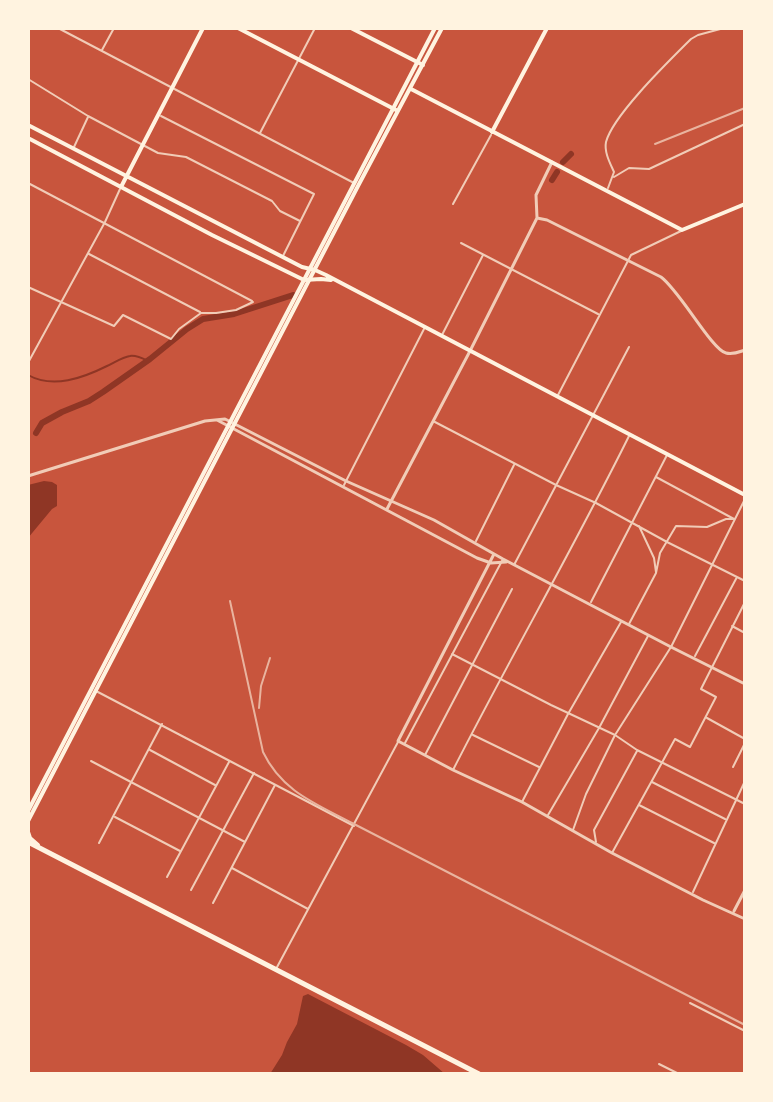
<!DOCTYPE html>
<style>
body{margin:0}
#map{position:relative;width:773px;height:1102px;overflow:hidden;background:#c8553d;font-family:"Fira Sans Condensed",sans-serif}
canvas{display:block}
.frame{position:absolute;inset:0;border:30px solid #fff3e0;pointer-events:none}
</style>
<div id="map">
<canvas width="773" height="1102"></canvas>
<div class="frame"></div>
</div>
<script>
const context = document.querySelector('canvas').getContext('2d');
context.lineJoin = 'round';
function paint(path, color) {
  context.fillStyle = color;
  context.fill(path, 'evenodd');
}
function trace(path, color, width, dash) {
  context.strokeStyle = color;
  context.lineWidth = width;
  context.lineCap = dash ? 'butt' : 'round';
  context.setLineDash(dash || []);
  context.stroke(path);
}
const water = new Path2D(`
 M44 481 52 482 57 485V506L52 509 28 538V485Z
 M308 994 406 1045 423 1055 445 1074H270L282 1055 287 1042 297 1024 303 996Z`);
const stream = new Path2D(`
 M28 375C53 389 83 378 107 366 114 363 122 357 130 356 136 355 142 358 148 361`);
const river = new Path2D(`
 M563 162 571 154
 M552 180 557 172
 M36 433 42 423 62 412 89 401 103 392 150 359 187 329 203 319 234 314 293 295`);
const minor = new Path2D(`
 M58 28 354 183
 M102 50 114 28
 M28 79 88 116 158 153 186 157 272 201 280 211 300 221
 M161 116 314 194 283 256
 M260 133 315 28
 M74 147 88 117
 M614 177 629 168 649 169 745 124
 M28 183 252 301
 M608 188 614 172C610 163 604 152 606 142 613 115 670 60 691 39L698 35 724 28
 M453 204 491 135
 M461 243 598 314
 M89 254 200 312
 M28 287 114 326 123 315 171 339 179 329 201 313H216L236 310 253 302
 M442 335 483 255
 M29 361 105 222 120 189
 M558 395 631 255 681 231
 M433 421 556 485 596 503 667 542 745 581
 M344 485 425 327
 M639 526 654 558 656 572
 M476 541 514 465
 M514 565 629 347
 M591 602 667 455
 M629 624 656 573 660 553 676 526 707 527 726 519H734L656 477
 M732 626 745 633
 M452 654 551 705 615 735 637 750 745 804
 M695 656 737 577
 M96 691 354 826
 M707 718 745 739
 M473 735 539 767
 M405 743 503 559
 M150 750 215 785
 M425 755 512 589
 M91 761 245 842
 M733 767 745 743
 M453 770C510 658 573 549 629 436
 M652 782 725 819
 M522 802 568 714 621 622
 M639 805 714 843
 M548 815 599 728 648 636
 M115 817 180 851
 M573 830 586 794 615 735 671 647 745 499
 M596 842 594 830 637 751
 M99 843 162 724
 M612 853 675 739 690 747 716 697 701 689 745 602
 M232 868 308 909
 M167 877 229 762
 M191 890 254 773
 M693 892 745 781
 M213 903 275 785
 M276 969 398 742
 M690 1003 745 1031
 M659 1064 679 1074`);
const tertiary = new Path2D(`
 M537 218 547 220 661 277C680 291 712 350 726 353 733 355 739 352 745 350
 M537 218 536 195 552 162
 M217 420 477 558 491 563 506 562
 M28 476 205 421 225 419 346 481 434 520 503 559 671 647 745 684
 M387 509 470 351 537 218
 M494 554 398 741 453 770 522 802 612 853 703 900 745 919
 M734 911 745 890`);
const secondary = new Path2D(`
 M238 28 396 110
 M351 28 423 65
 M28 125 302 267 315 270 326 275 745 495
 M492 132 547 28
 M28 138 212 235 304 280 321 279 331 280
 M121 187 203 28`);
const primary = new Path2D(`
 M411 89 682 230 745 204
 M28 811 435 28
 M28 821 358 186 442 28
 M28 832 30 838 38 845`);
const trunk = new Path2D(`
 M28 842 479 1074`);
const rail = new Path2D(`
 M655 144 745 108
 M230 601 263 752C282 792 317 804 354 824L745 1025
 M259 708 261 686 270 658`);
paint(water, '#8f3625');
trace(stream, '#8f3625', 2);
trace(river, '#8f3625', 6);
trace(minor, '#f1ccb7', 2);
trace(tertiary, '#f1ccb7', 3);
trace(secondary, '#fff3e0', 4);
trace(primary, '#fff3e0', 4);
trace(trunk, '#fff3e0', 5);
trace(rail, '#e9b49f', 2);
</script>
